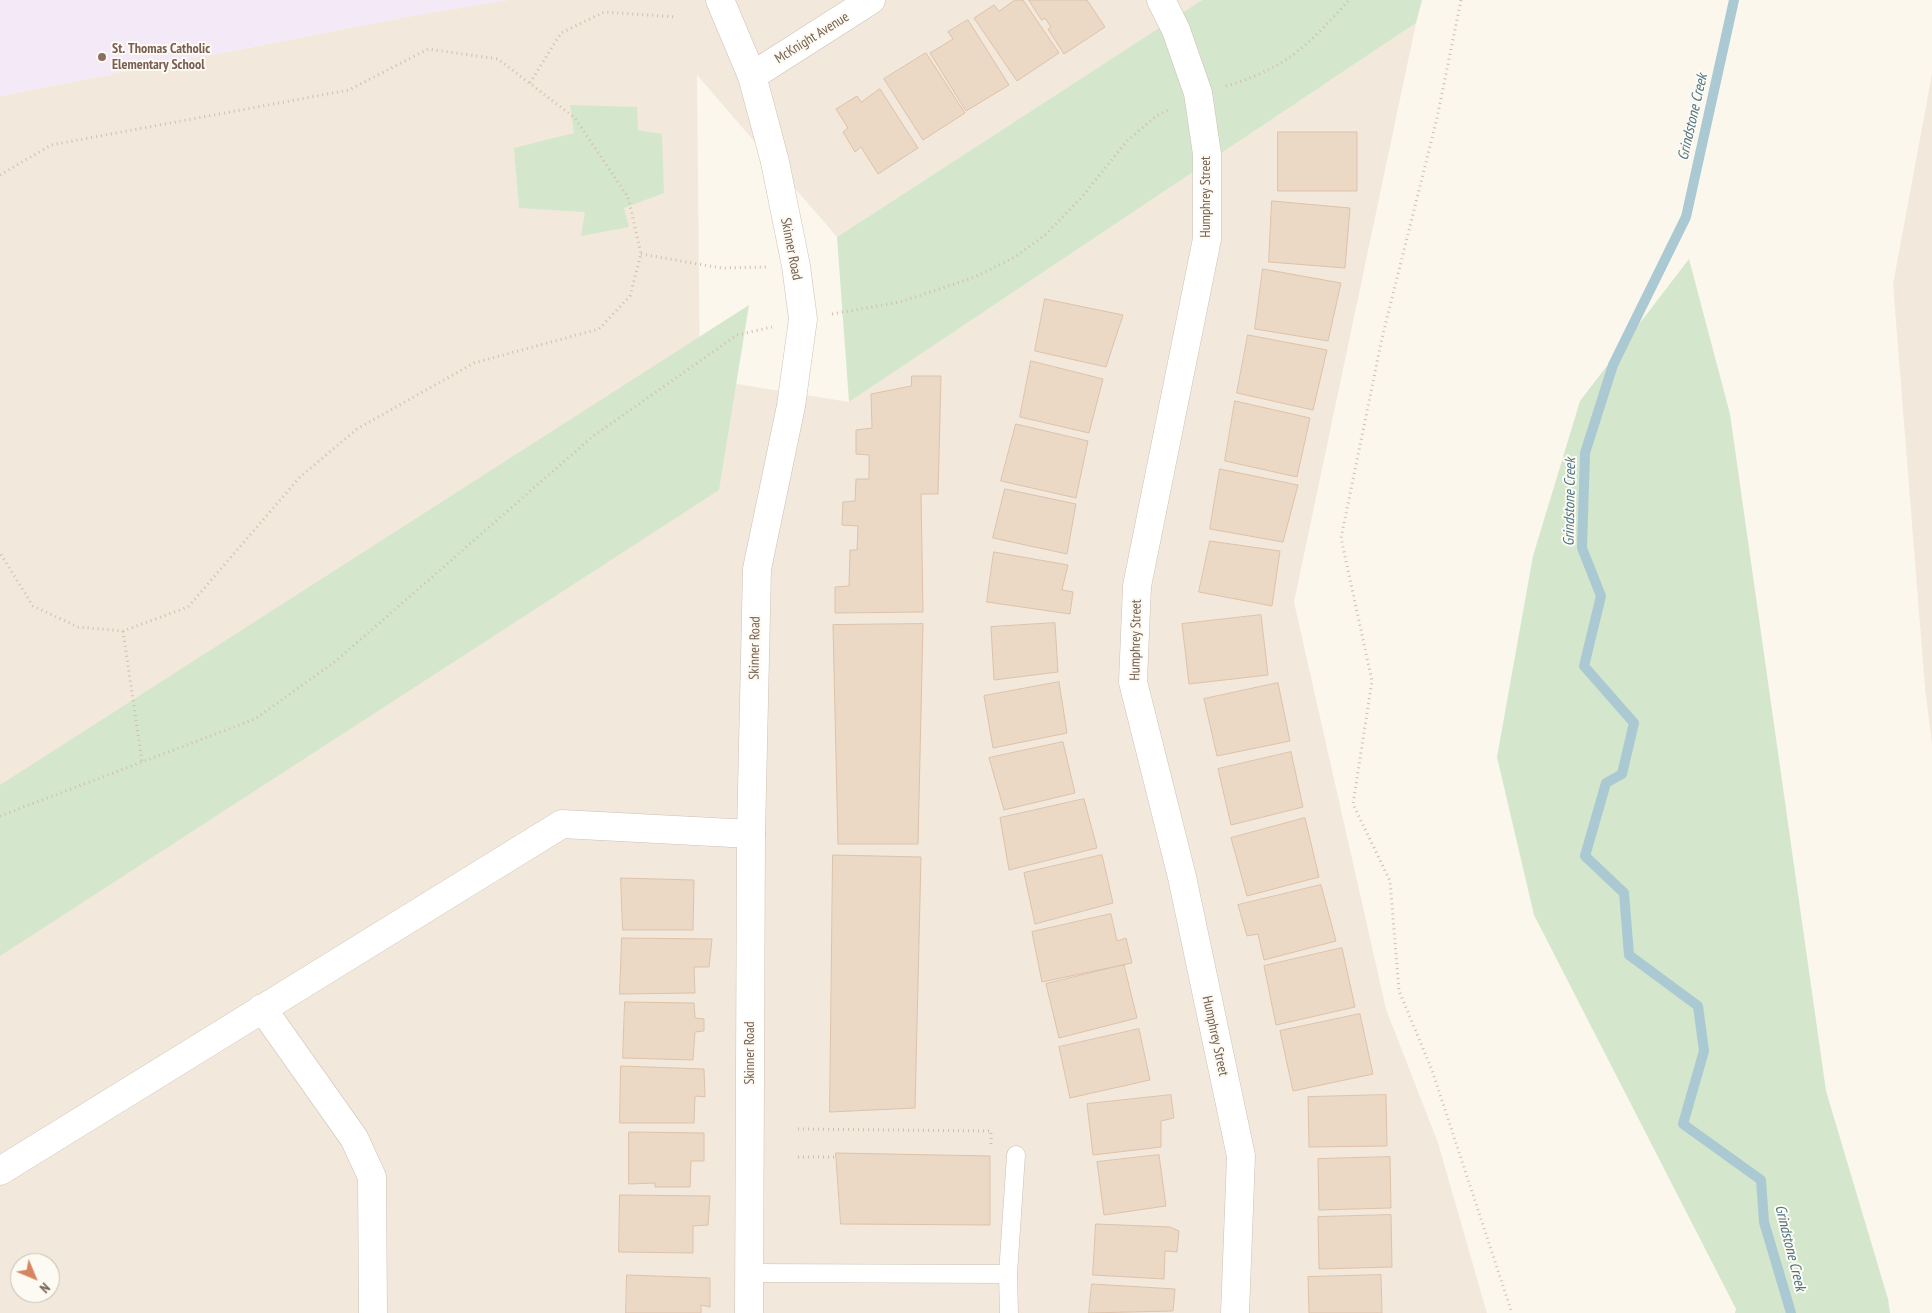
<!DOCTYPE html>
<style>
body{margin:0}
#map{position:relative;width:1932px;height:1313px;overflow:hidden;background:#fbf7ec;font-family:"PT Sans Narrow",sans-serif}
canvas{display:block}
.north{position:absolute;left:10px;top:1253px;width:50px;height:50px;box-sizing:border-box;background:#fdfaf3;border:1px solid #c6bdb2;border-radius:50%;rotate:135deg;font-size:14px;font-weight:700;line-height:20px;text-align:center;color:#746151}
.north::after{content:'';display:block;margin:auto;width:18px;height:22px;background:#d58661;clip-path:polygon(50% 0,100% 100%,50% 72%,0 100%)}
</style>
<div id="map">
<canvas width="1932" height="1313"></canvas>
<div class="north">N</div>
</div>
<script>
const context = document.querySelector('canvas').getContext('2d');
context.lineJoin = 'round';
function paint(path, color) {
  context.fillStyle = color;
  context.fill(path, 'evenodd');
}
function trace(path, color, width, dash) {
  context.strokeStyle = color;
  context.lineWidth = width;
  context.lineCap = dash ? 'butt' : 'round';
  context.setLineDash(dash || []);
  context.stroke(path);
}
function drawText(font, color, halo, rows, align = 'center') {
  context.font = font + ' "PT Sans Narrow",sans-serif';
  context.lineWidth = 4;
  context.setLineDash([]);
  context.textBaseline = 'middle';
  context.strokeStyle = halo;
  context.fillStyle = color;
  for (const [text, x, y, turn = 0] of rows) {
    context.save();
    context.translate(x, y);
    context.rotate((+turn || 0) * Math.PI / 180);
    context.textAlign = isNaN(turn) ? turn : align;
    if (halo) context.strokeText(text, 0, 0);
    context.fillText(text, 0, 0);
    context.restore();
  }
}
const residential = new Path2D(`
 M508 0H1202L837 237 697 75 700 378 849 402 1416 23 1294 602 1386 1009 1438 1143 1487 1313H0V96L406 17ZM20 1263H50V1293H20Z
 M1932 74V744L1925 688 1893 284Z`);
const education = new Path2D(`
 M0 0H508L406 17 0 96Z`);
const green = new Path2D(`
 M1202 0H1422L1416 23 849 402 837 237Z
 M570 105 637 107 638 130 662 134 664 193 624 208 629 227 581 236 585 212 519 208 514 148 574 133Z
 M1689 259 1730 414 1826 1091 1888 1299 1890 1313H1735L1736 1309 1534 915 1497 757 1533 556 1580 401Z
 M749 305 719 490 0 956V785Z`);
const stream = new Path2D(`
 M1734 0 1686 217 1613 365 1585 453 1582 548 1601 596 1584 666 1634 723 1622 774 1606 783 1585 856 1624 893 1629 955 1698 1006 1704 1051 1683 1124 1761 1180 1764 1222 1791 1313`);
const building = new Path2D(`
 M1015 0H1023L1059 53 1017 81 974 18 994 5 999 11Z
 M1029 0H1087L1105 27 1064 54 1048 29 1051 27 1045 18 1042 20Z
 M968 20 1009 85 966 111 930 53 953 39 948 32Z
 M926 53 965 113 923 140 884 79Z
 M880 89 918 148 878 174 861 147 855 152 843 132 848 128 836 109 857 96 861 102Z
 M1278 132H1357V191H1278Z
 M1272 201 1350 208 1345 268 1269 262Z
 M1263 269 1341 283 1328 341 1255 329Z
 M1045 299 1123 315 1106 367 1035 351Z
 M1248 335 1327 350 1313 410 1237 393Z
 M1031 361 1103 379 1089 433 1020 417Z
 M912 376H941L938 494H921L923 612 835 613V587L849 586 850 550H857L858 526 842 525 843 502 855 501 856 479H869V455L856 454V430L872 428 871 394 911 386Z
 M1235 401 1310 418 1297 477 1225 461Z
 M1016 424 1088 441 1076 498 1001 481Z
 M1220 469 1298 485 1283 542 1210 529Z
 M1005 489 1076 504 1067 554 993 538Z
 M1210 541 1280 551 1272 606 1199 592Z
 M994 552 1068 565 1062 590 1073 592 1070 614 987 602Z
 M1261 615 1268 675 1189 684 1182 624Z
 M1055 623 1058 672 994 680 991 627Z
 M923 624 918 844H838L833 625Z
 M1059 682 1067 733 993 748 984 696Z
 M1278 683 1290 741 1217 756 1204 699Z
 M1063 742 1075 793 1004 810 989 758Z
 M1291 752 1303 807 1231 825 1218 769Z
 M1084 799 1097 848 1009 870 1000 818Z
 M1305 818 1319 877 1247 896 1231 838Z
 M833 855 921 857 915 1108 830 1112Z
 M1102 855 1113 903 1035 924 1024 873Z
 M621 878 694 880 693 930H623Z
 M1321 885 1336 941 1264 960 1258 934 1247 936 1238 905Z
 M1111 914 1117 941 1126 938 1132 963 1042 982 1032 932Z
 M622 938 712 939 709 967H694L695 993 620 994Z
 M1342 948 1355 1007 1276 1025 1264 966Z
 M1124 965 1137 1018 1059 1038 1046 984Z
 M625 1002 694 1003 695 1018 704 1019V1031L695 1032 693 1060 623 1058Z
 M1360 1014 1373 1074 1293 1091 1280 1031Z
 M1139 1029 1150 1080 1070 1098 1059 1047Z
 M621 1066 704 1069 705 1097 695 1096 694 1123H620Z
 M1171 1095 1174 1118 1161 1121V1147L1093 1155 1087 1104Z
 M1386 1095 1387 1146 1309 1147 1308 1097Z
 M629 1132 704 1133V1161H691L690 1187H655V1183L629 1184Z
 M836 1153 990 1156V1225L841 1224Z
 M1159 1155 1166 1206 1104 1215 1097 1162Z
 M1390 1157 1391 1208 1319 1210 1318 1159Z
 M620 1195 710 1196 708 1225 693 1226V1253L619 1252Z
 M1391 1215 1392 1267 1319 1269 1318 1217Z
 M1096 1224 1170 1227 1179 1231 1177 1252 1165 1251 1164 1279 1093 1275Z
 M627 1275 710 1278V1307L701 1305V1313H626Z
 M1381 1275 1382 1313H1309L1308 1277Z
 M1092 1284 1175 1289 1173 1311 1089 1313Z`);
const path = new Path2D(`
 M1461 0 1437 118 1382 338 1341 538 1372 681 1353 804 1390 881 1399 991 1432 1070 1512 1313
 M530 83 561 33 604 12 677 17
 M1226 86C1245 81 1275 68 1290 57 1309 44 1333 18 1349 0
 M0 175 51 145 349 90 428 49 498 59 575 118 628 197 641 254 630 296 599 329 474 363 357 429 300 477 188 607 123 631 78 627 33 606 0 553
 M641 254 721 268 766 267
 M832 314 900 302 975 277 1015 257 1045 235 1081 198 1127 141 1156 116 1170 109
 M123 631 142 761
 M0 816 255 719 336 661 592 437 737 335 772 327
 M798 1129 991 1131V1147
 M798 1157H837`);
const lane = new Path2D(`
 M749 1273 1008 1274
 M1009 1313 1008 1274 1016 1155`);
const street = new Path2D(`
 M1161 0 1176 30 1198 93 1207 154V239L1137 586 1133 682 1182 877 1241 1156 1235 1313
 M752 76 871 0
 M262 1008 354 1138 372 1177 373 1313
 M0 1171 562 824 751 834`);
const secondary = new Path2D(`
 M720 0 752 76 762 113 775 162 796 266 803 319 791 406 757 569 751 834 749 1313`);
const markers = [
 [102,57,5,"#8d6e63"]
];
const streetNames = [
 ["McKnight Avenue",812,38,-32],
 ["Humphrey Street",1206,197,-90],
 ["Skinner Road",791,249,79],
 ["Humphrey Street",1136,640,-89],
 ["Skinner Road",755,648,-89],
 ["Humphrey Street",1215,1036,78],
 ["Skinner Road",750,1053,-90]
];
const educationNames = [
 ["St. Thomas Catholic",112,49],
 ["Elementary School",112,65]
];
const waterNames = [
 ["Grindstone Creek",1693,117,-77],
 ["Grindstone Creek",1570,502,-89],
 ["Grindstone Creek",1790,1248,76]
];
paint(residential, '#f2e9dc');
paint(education, '#f3e9f7');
paint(green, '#d4e7cc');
trace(stream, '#aac9d3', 10);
paint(building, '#ebd8c5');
trace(building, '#dec2a9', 1);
trace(lane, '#ccc0b3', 19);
trace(street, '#ccc0b3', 29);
trace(secondary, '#cec1b1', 29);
trace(path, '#d2beaa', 3, [1, 4]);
trace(lane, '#fff', 18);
trace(street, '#fff', 28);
trace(secondary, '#fff', 28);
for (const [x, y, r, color] of markers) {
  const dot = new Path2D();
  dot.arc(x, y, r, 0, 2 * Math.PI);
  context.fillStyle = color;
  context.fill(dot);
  trace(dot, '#fdfaf3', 2);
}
drawText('14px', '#746151', '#fdfaf3', streetNames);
drawText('bold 14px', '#785e54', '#fdfaf3', educationNames, 'left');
drawText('italic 15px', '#4d7584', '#fdfaf3', waterNames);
</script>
